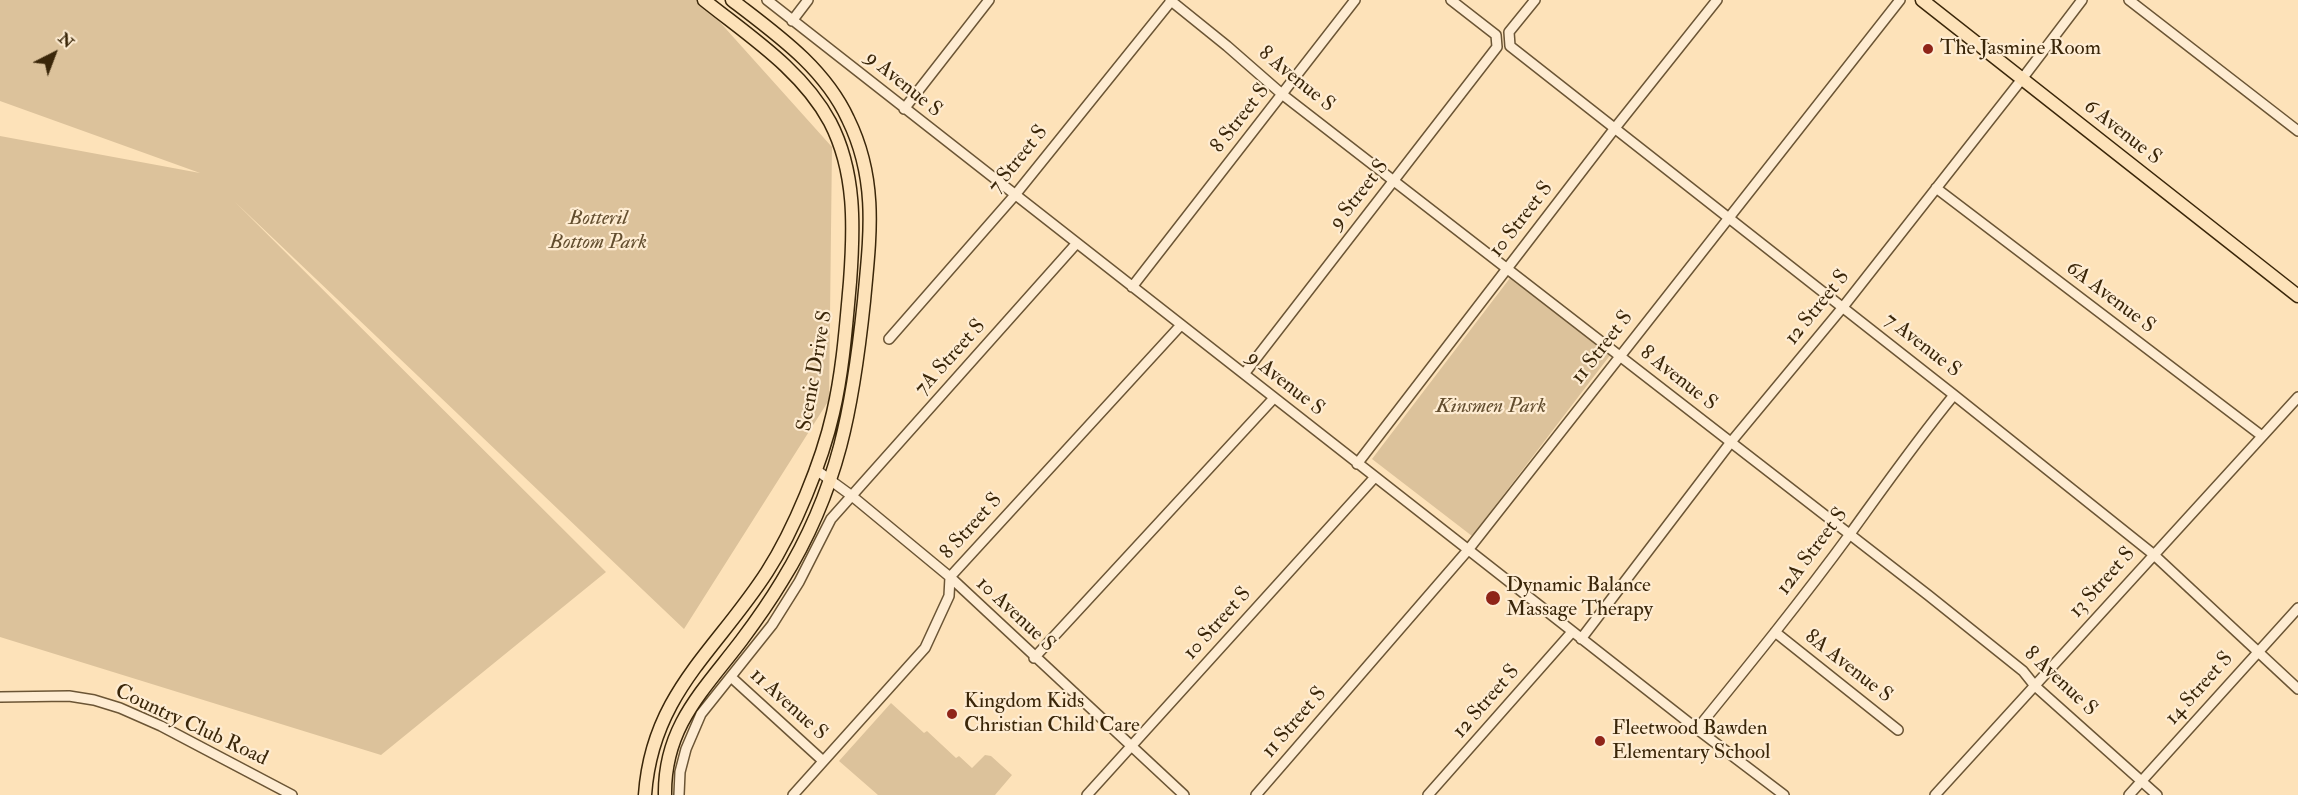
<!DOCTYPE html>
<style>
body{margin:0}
#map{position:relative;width:2298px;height:795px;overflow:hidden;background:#fde2b9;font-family:"IM FELL Double Pica",serif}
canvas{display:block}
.north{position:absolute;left:24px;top:24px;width:60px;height:60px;-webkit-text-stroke:4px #feecd2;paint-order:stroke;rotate:42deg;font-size:16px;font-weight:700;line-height:24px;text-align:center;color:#3a2609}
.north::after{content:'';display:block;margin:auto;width:21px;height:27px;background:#3a2609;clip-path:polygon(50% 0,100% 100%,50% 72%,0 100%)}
</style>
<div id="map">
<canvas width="2298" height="795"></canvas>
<div class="north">N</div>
</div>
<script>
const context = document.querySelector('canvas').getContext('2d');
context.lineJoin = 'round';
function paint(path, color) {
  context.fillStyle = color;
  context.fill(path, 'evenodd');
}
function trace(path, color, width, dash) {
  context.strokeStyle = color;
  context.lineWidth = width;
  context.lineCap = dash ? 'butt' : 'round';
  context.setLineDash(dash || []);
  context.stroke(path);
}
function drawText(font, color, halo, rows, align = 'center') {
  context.font = font + ' "IM FELL Double Pica",serif';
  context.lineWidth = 4.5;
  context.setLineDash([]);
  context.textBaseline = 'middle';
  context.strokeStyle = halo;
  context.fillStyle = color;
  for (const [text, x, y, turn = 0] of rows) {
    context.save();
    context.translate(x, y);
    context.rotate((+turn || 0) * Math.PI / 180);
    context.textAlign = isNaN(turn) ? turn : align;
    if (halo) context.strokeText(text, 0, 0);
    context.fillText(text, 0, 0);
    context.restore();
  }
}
const green = new Path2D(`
 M0 0H700L832 147 829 400 684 629 234 201 606 572 381 755 0 637V136L200 173 0 101Z
 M1510 278 1611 354 1472 536 1372 459Z
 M891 703 924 733 927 731 956 758 959 756 972 768 985 755 991 756 1012 775 995 795H878L839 761Z`);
const minor = new Path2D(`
 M767 0 1697 729 1784 795
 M1170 0 1227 46 1283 95 1928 595 2023 671 2035 686 2157 795
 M1535 0 1509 32 1510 46 1954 395 2153 554 2298 689
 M2129 0 2298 131
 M792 21 808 0
 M904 109 989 0
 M1936 188 2262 436
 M1132 287 1355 0
 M889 339 1015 195 1172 0
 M1244 374 1497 47 1496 35 1451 0
 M1357 464 1615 128 1717 0
 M815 469 852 496 950 577 1184 795
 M1775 632 1898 730
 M1581 639 1731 442 1843 307 2022 79 2082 0
 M1034 658 1274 398
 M731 677 822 760
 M0 697 69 696 94 700 120 708 161 726 292 795
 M1697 729C1749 665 1801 601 1850 534 1884 487 1917 440 1954 395
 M679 795 680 772 686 749 701 714 772 625 799 582 831 519 1076 244
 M793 795 925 648 949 596 950 577 1181 325
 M1087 795 1375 477
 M1256 795 1468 550 1900 0
 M1428 795 1572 632
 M1935 795 2298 397
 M2129 795 2298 608`);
const major = new Path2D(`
 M1922 0 2298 296
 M645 795C652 694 716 651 767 572 794 530 822 462 833 413 843 370 846 326 850 282 854 228 856 172 830 122 802 70 749 36 704 0
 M665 795C664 727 703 691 741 641 756 621 770 601 782 581 839 489 853 406 864 301 870 236 878 180 848 119 824 67 776 34 732 0`);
const markers = [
 [1928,49,6,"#8f2418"],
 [1493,598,8,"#8f2418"],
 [952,714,6,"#8f2418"],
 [1600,741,6,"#8f2418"]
];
const poiNames = [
 ["The Jasmine Room",1940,49],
 ["Dynamic Balance",1506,586],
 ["Massage Therapy",1506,610],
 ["Kingdom Kids",964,702],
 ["Christian Child Care",964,726],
 ["Fleetwood Bawden",1612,729],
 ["Elementary School",1612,753]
];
const streetNames = [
 ["8 Avenue S",1296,80,39],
 ["9 Avenue S",903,85,39],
 ["8 Street S",1241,119,-52],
 ["6 Avenue S",2122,133,38],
 ["7 Street S",1019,160,-51],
 ["9 Street S",1360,195,-52],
 ["10 Street S",1522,220,-52],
 ["6A Avenue S",2110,298,37],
 ["12 Street S",1818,308,-51],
 ["7 Avenue S",1922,346,38],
 ["11 Street S",1603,348,-52],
 ["7A Street S",951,358,-48],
 ["Scenic Drive S",816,371,-80],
 ["8 Avenue S",1678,379,38],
 ["9 Avenue S",1285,384,38],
 ["8 Street S",972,527,-48],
 ["12A Street S",1813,552,-53],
 ["13 Street S",2103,583,-48],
 ["10 Avenue S",1015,615,43],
 ["10 Street S",1218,624,-48],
 ["8A Avenue S",1848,667,38],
 ["8 Avenue S",2060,682,43],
 ["14 Street S",2200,689,-48],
 ["12 Street S",1487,702,-49],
 ["11 Avenue S",788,705,42],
 ["11 Street S",1295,723,-49],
 ["Country Club Road",191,726,25]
];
const parkNames = [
 ["Botteril",598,219],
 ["Bottom Park",598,243],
 ["Kinsmen Park",1491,407]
];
paint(green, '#dcc29b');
trace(minor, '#6b5535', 12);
trace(major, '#3a2609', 15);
trace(minor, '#feecd2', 9);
trace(major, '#fde2b9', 12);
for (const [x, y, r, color] of markers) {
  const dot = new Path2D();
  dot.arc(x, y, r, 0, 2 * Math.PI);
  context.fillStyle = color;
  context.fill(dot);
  trace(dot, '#feecd2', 2);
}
drawText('21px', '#3a2609', '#feecd2', poiNames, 'left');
drawText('21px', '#3a2609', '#feecd2', streetNames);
drawText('italic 21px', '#624d2e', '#feecd2', parkNames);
</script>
